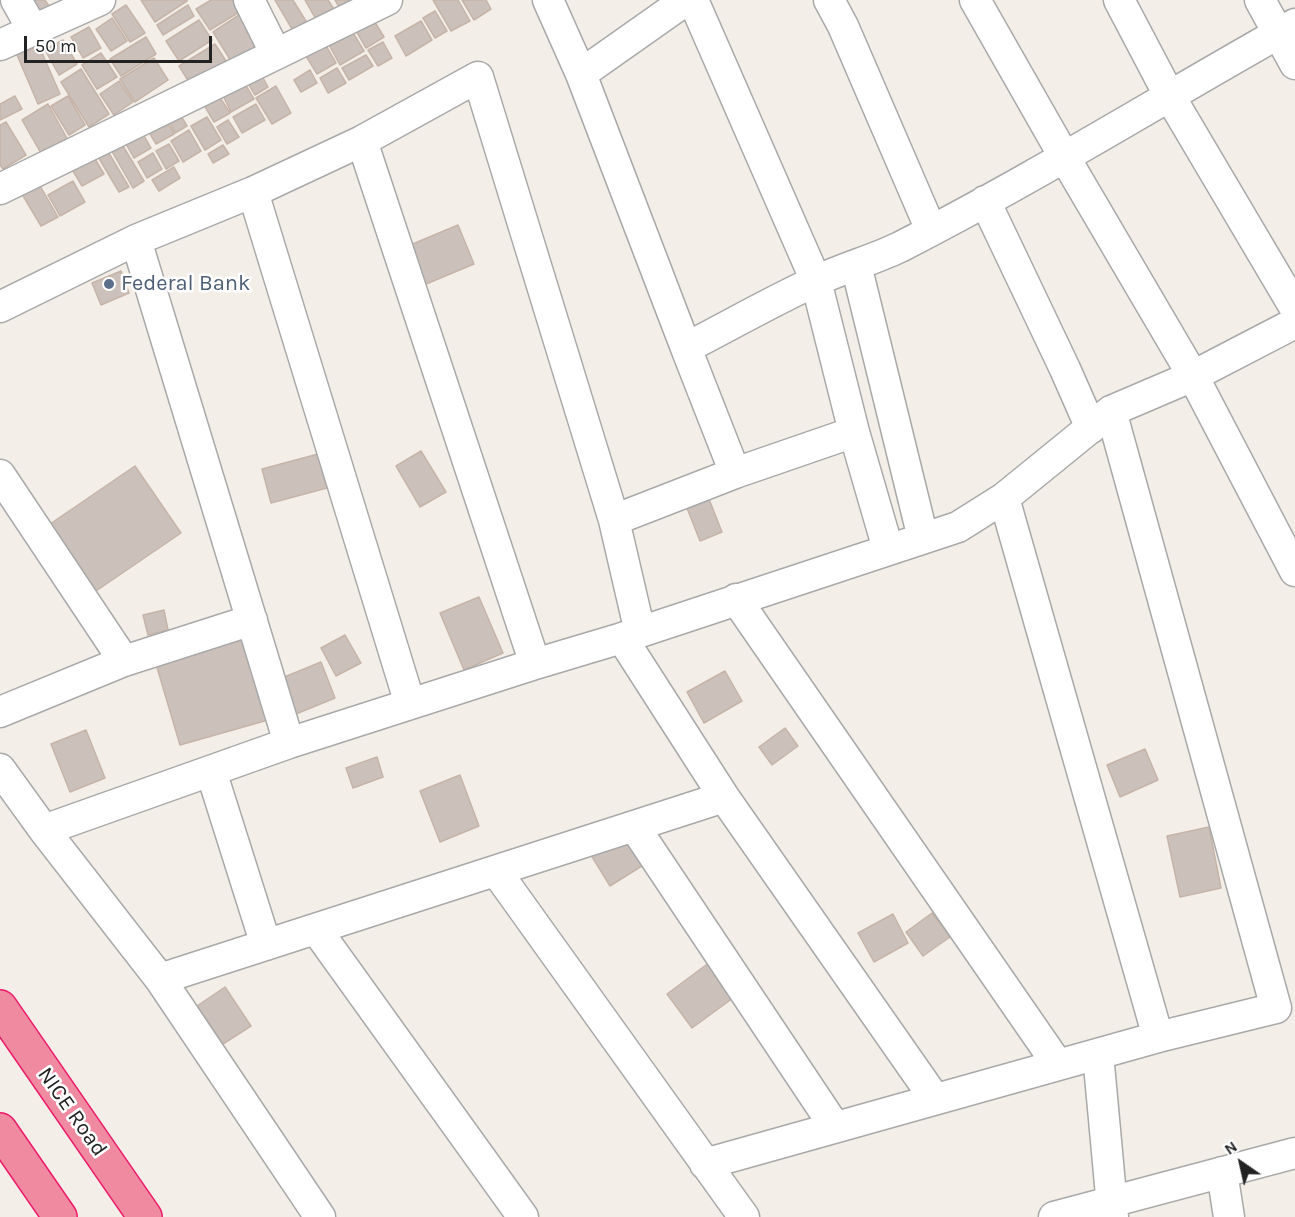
<!DOCTYPE html>
<style>
body{margin:0}
#map{position:relative;width:1295px;height:1217px;overflow:hidden;background:#f3efe8;font-family:Karla,sans-serif}
canvas{display:block}
.north{position:absolute;left:1211px;top:1133px;width:60px;height:60px;-webkit-text-stroke:4px #fff;paint-order:stroke;rotate:326deg;font-size:16px;font-weight:700;line-height:24px;text-align:center;color:#222}
.north::after{content:'';display:block;margin:auto;width:21px;height:27px;background:#222;clip-path:polygon(50% 0,100% 100%,50% 72%,0 100%)}
.scale{position:absolute;left:24px;top:36px;width:188px;height:27px;box-sizing:border-box;border:3px solid #222;border-top:0;padding-left:8px;font-size:18px;line-height:21px;white-space:nowrap;color:#222;-webkit-text-stroke:4px #fff;paint-order:stroke}
</style>
<div id="map">
<canvas width="1295" height="1217"></canvas>
<div class="north">N</div>
<div class="scale">50 m</div>
</div>
<script>
const context = document.querySelector('canvas').getContext('2d');
context.lineJoin = 'round';
function paint(path, color) {
  context.fillStyle = color;
  context.fill(path, 'evenodd');
}
function trace(path, color, width, dash) {
  context.strokeStyle = color;
  context.lineWidth = width;
  context.lineCap = dash ? 'butt' : 'round';
  context.setLineDash(dash || []);
  context.stroke(path);
}
function drawText(font, color, halo, rows, align = 'center') {
  context.font = font + ' Karla,sans-serif';
  context.lineWidth = 5;
  context.setLineDash([]);
  context.textBaseline = 'middle';
  context.strokeStyle = halo;
  context.fillStyle = color;
  for (const [text, x, y, turn = 0] of rows) {
    context.save();
    context.translate(x, y);
    context.rotate((+turn || 0) * Math.PI / 180);
    context.textAlign = isNaN(turn) ? turn : align;
    if (halo) context.strokeText(text, 0, 0);
    context.fillText(text, 0, 0);
    context.restore();
  }
}
const building = new Path2D(`
 M27 0H45L51 9 38 17Z
 M141 0H187V1L155 22Z
 M211 0H245L249 6 210 30 196 9Z
 M275 0H293L309 26 295 34Z
 M305 0H328L336 12 318 23Z
 M335 0H351L353 4 341 11Z
 M433 0H458L470 21 451 31Z
 M462 0H486L491 9 474 20Z
 M126 5 145 33 130 42 112 14Z
 M188 5 194 16 163 35 157 25Z
 M248 9 270 43 234 66 213 32Z
 M435 11 447 31 435 38 423 18Z
 M112 18 127 41 111 51 96 29Z
 M373 19 384 37 366 48 355 29Z
 M199 20 212 40 179 61 166 41Z
 M421 21 432 40 406 56 395 36Z
 M89 27 101 48 83 58 71 37Z
 M352 31 364 51 340 65 329 45Z
 M146 37 156 54 121 76 110 59Z
 M63 40 77 64 59 75 45 50Z
 M383 42 392 58 378 66 368 50Z
 M215 44 228 64 192 87 179 66Z
 M325 44 336 63 317 74 306 56Z
 M39 46 60 94 38 104 17 55Z
 M101 53 117 77 97 89 82 65Z
 M366 55 373 66 349 80 342 68Z
 M154 58 168 80 135 102 120 79Z
 M337 68 346 83 328 93 320 78Z
 M81 69 109 114 89 127 61 82Z
 M310 70 317 83 301 92 294 80Z
 M262 76 268 87 255 95 249 85Z
 M119 81 133 102 114 115 100 94Z
 M245 84 254 99 231 112 223 96Z
 M276 86 291 113 272 124 256 98Z
 M15 96 22 109 0 120V104Z
 M68 96 85 125 69 135 51 106Z
 M219 96 230 113 214 122 204 105Z
 M48 104 68 140 42 155 22 120Z
 M256 104 265 120 242 133 233 117Z
 M164 116 174 134 156 144 146 127Z
 M181 116 187 126 175 133 170 123Z
 M207 117 221 140 205 150 191 126Z
 M228 120 239 137 227 144 217 127Z
 M6 122 26 155 3 169 0 165V125Z
 M139 127 151 148 134 158 122 137Z
 M189 130 201 151 183 162 171 141Z
 M120 141 144 181 133 188 110 148Z
 M169 144 179 161 166 169 156 151Z
 M223 145 229 154 213 163 208 154Z
 M107 150 129 187 119 192 97 155Z
 M153 153 162 169 147 178 138 162Z
 M92 154 104 174 82 186 70 166Z
 M174 167 180 178 159 191 152 180Z
 M73 181 85 202 60 216 48 195Z
 M39 184 58 217 41 226 22 194Z
 M458 225 474 264 419 287 403 248Z
 M121 271 129 293 101 305 92 283Z
 M421 451 446 492 420 507 396 466Z
 M318 454 327 488 271 503 262 469Z
 M135 466 181 533 96 591 50 524Z
 M707 494 722 532 700 541 685 503Z
 M479 597 503 653 464 670 440 613Z
 M164 610 168 630 148 635 143 615Z
 M345 635 361 663 336 676 321 648Z
 M245 638 268 720 180 745 156 664Z
 M321 662 335 698 296 714 282 678Z
 M725 671 742 701 704 723 687 692Z
 M785 728 798 746 772 765 759 747Z
 M86 730 105 778 70 792 51 744Z
 M1145 749 1158 780 1120 797 1107 765Z
 M377 757 383 777 353 788 346 768Z
 M460 775 479 826 440 842 420 791Z
 M1209 827 1221 888 1180 897 1167 836Z
 M626 833 645 864 610 886 591 855Z
 M932 913 950 937 923 956 906 932Z
 M893 914 908 943 874 962 858 933Z
 M714 959 740 993 692 1028 667 994Z
 M225 987 251 1026 223 1044 197 1006Z`);
const street = new Path2D(`
 M16 0 33 30
 M249 0 276 54
 M548 0 581 74 686 348C729 326 772 301 816 281 843 268 873 260 900 247 1035 178 1163 98 1295 24
 M829 0 843 26 931 230
 M975 0 1065 158 1193 376 1295 571
 M1119 0 1169 95 1295 308
 M1260 0 1295 64
 M0 45 100 0
 M581 74 686 0
 M362 141 535 664
 M0 189 387 0
 M253 192 410 704
 M985 201 1065 369 1091 428
 M136 240 289 743
 M856 265 923 538
 M0 307 136 240 253 192 362 141 478 77 614 520 640 632
 M686 348 735 473 854 432 816 281 693 0
 M854 432 888 549
 M0 475 124 661
 M1004 498 1158 1037
 M614 520 735 473
 M736 599 1058 1065
 M622 638 724 797 935 1099
 M0 712 124 661 252 620
 M0 769 44 830 160 979 320 1217
 M211 771 266 945
 M634 826 835 1127
 M44 830 289 743 535 664 622 638 958 527 1004 498 1111 411 1193 376 1295 323
 M496 871 744 1217
 M316 929 523 1217
 M160 979 724 797
 M1098 1054 1113 1217
 M705 1164 1158 1037 1276 1008 1111 411
 M1222 1172 1229 1217
 M1054 1217 1295 1153`);
const highway = new Path2D(`
 M0 1007 145 1217
 M0 1130 60 1217`);
const markers = [
 [109,284,6,"#5c6f8a"]
];
const serviceNames = [
 ["Federal Bank",121,284]
];
const streetNames = [
 ["NICE Road",72,1112,55]
];
paint(building, '#cbc1ba');
trace(building, '#c6b4a9', 1.5);
trace(street, '#a9a9a9', 33);
trace(highway, '#eb1b6b', 36);
trace(street, '#fff', 30);
trace(highway, '#ef8aa1', 33);
for (const [x, y, r, color] of markers) {
  const dot = new Path2D();
  dot.arc(x, y, r, 0, 2 * Math.PI);
  context.fillStyle = color;
  context.fill(dot);
  trace(dot, '#fff', 2);
}
drawText('22px', '#4e5e75', '#fff', serviceNames, 'left');
drawText('22px', '#222', '#fff', streetNames);
</script>
